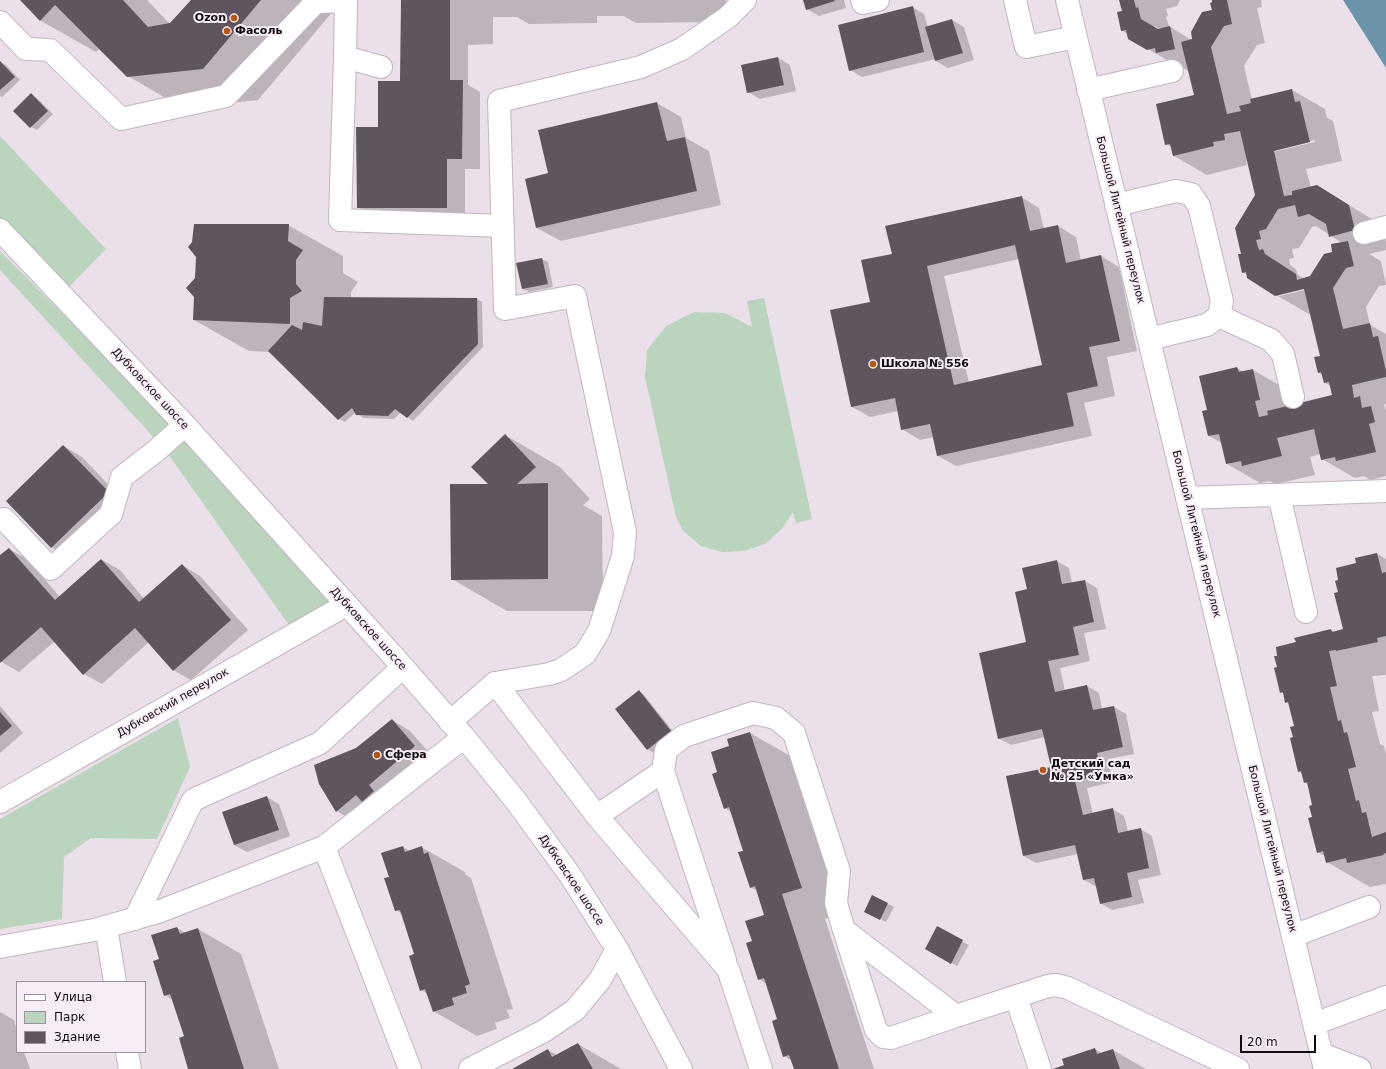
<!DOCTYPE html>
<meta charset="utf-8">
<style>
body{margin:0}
#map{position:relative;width:1386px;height:1069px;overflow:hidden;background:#ebe0ea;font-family:"DejaVu Sans",sans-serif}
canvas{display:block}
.legend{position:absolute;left:16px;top:981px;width:130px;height:72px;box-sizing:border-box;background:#f8edf7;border:1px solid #9b939b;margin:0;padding:5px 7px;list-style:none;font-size:12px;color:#100d10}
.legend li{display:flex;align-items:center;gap:8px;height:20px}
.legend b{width:20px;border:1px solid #9b939b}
.scale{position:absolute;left:1240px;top:1035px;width:76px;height:18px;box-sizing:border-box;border:2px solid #100d10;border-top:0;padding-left:5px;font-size:12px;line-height:14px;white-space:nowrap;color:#100d10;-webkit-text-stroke:3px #f8edf7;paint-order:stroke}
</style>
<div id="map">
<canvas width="1386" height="1069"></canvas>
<ul class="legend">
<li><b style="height:5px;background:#fff"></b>Улица</li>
<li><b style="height:11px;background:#bad4bd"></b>Парк</li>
<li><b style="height:11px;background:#5e555e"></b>Здание</li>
</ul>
<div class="scale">20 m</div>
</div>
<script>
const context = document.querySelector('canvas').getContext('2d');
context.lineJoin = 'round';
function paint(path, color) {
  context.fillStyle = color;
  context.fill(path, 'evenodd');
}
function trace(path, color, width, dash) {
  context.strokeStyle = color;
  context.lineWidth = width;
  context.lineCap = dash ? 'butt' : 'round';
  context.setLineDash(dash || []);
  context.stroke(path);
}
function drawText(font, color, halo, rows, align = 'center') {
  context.font = font + ' "DejaVu Sans",sans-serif';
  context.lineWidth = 4;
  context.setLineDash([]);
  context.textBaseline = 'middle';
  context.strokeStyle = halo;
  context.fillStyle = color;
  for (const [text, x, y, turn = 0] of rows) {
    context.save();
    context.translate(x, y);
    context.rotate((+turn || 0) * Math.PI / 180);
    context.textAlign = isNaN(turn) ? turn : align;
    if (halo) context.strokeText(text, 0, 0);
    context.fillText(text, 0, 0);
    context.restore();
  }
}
const green = new Path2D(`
 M0 136 106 249 67 289 0 218Z
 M0 251 175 426 158 442 0 270Z
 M764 298 812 519 796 523 793 512 782 529 765 544 744 551 722 552 701 546 683 531 676 517 645 377 647 350 666 326 694 312 725 313 752 327 747 301Z
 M183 437 335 601 291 628 166 451Z
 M178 718 190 767 157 839 91 838 64 857 62 919 0 929V819Z`);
const water = new Path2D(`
 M1343 0H1386V68Z`);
const shadow = new Path2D(`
 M21 0H147L170 24 192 0H334L335 9 258 100 183 108 128 76 100 48 96 52 41 21Z
 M402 0H726V16L713 22 636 23 624 16H597V23L529 24 517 17H493V44L468 45V85L480 92V169H465V217L376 218 358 207 379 128 401 82Z
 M805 0H844L846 8 819 16 807 9Z
 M1120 0H1180L1177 6 1166 9 1168 16 1166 17 1169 26 1193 41 1213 11V0H1261L1262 7 1257 8 1265 43 1257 45 1244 66 1252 100 1292 90 1325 109 1327 118 1333 121 1342 161 1306 169 1311 188 1317 186 1382 225 1386 242V250L1369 254 1381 261 1386 285 1379 286 1366 307 1370 325 1386 334V404H1384L1386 411V476L1370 480 1364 476 1355 478 1322 459 1321 454 1310 457 1315 475 1276 484 1270 481 1260 483 1227 464 1222 443 1209 436V411L1237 368 1244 372 1253 370 1286 389 1290 406 1334 396 1331 386 1325 383 1323 375 1319 373 1321 357 1311 314H1309L1276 295 1243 272 1242 254 1257 196 1248 161H1246L1247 165 1207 175 1174 156 1172 147 1166 144 1195 96 1189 71 1183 68H1181L1148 49 1122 30 1123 12ZM1154 26 1163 31 1154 28ZM1314 140 1315 142 1273 152V150ZM1316 226 1342 243 1311 277 1305 279 1298 275 1296 269 1290 265 1289 259 1294 258 1292 249 1299 248 1312 227ZM1309 287V289L1279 296V294Z
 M912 7 924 14 928 27 952 20 964 27 974 60 948 68 936 61V59L862 77 850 70Z
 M778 58 790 65 796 91 760 99 748 92Z
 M0 62 6 65 20 80 2 97 0 96Z
 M31 95 37 98 53 114 37 130 31 127Z
 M657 103 681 117 686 138 709 151 721 205 561 241 537 228 549 174Z
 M1021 197 1039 208 1044 229 1058 226 1076 237 1081 261 1101 256 1119 267 1137 351 1107 357 1115 396 1084 403 1092 436 956 466 938 456 934 437 920 440 902 429 898 411 870 417 852 407 871 302 893 254ZM1019 259 1043 365 969 383 944 276Z
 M288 225 343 256V273L358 282 351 292V298L477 299 482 302 483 347 413 421 401 412 394 419 363 418 356 412 345 422 339 419 271 352 249 351 194 320Z
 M542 259 548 262 553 287 529 292 523 289Z
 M505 435 560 467 590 499 583 505 602 516 603 611H507L452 579 490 485Z
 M64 446 82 457 126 503 69 557 51 547Z
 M9 549 27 559 60 597 102 560 120 570 144 599 182 565 200 576 248 630 191 680 173 670 149 642 102 684 84 674 55 641 19 672 0 661V557Z
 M1377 554 1386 559V675L1372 676 1379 711 1372 712 1380 744 1384 746 1386 754V885L1385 884 1370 887 1327 862 1325 856 1317 852 1313 818V806L1308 785 1304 782 1303 774 1299 772 1294 738 1295 727 1290 704 1286 702 1284 694 1281 692 1278 668 1297 643 1331 630 1334 632 1344 630 1339 593V581L1357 564Z
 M1057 561 1069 568 1072 583 1085 581 1097 588 1106 629 1084 633 1090 661 1060 668 1065 691 1087 686 1099 693 1102 709 1114 707 1126 714 1134 754 1108 759 1113 782 1087 788 1093 814 1112 809 1124 816 1128 831 1140 829 1152 836 1161 875 1138 880 1144 903 1112 910 1100 903 1097 887 1084 880 1078 854 1036 863 1024 856 1052 767 1045 737 1011 745 998 738 1027 643 1028 590Z
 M639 692 644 695 676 735 653 753 648 749Z
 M0 706 23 733 0 753Z
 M392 720 410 731 433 757 355 822 337 811 357 749Z
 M750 733 794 758 844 913 825 919 874 1069H795L791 1060 784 1056 779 1019 767 984 759 979 753 941 765 915 758 891 750 887 744 852 731 812 725 808 718 773 730 746 728 740Z
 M267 797 279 804 290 836 247 852 234 845Z
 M403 847 410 851 421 847 465 872 466 875 471 878 513 1009 507 1010 510 1018 495 1023 497 1029 477 1036 433 1011 428 994 421 990 415 954 402 914 396 910 390 877Z
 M872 896 894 907 886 922 870 914Z
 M177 928 186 933 198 929 241 954 279 1069H189L185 1037 173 1000 165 995 160 959Z
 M937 928 969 945 957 966 926 949Z
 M0 1012 14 1020 17 1030V1052H24L30 1069H0Z
 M578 1044 621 1069H514L548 1050 557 1055Z
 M1095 1049 1103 1054 1113 1050 1146 1069H1056L1065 1066Z`);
const building = new Path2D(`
 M20 0H123L148 27 170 23 191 0H261L203 69 127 77 55 5 40 21Z
 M401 0H450V80H463L462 159H447V208H357L356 127H378V81H400Z
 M803 0H834L835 1 806 10Z
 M1119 0H1134L1136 8 1138 7 1141 19 1158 29 1170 26 1175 49 1156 53 1155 48 1147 50 1128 39 1126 30 1121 31 1117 12 1122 11Z
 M1212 0H1227L1232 24 1224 26 1211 47 1227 114 1241 111 1239 106 1251 103 1250 99 1292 89 1295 102 1300 101 1310 142 1274 151 1284 196 1292 195V191L1317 185 1349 205 1355 230 1329 237 1326 224 1309 214 1298 217 1295 205 1278 209 1266 229 1259 231 1261 239 1256 240 1259 250 1263 249 1265 254 1296 274 1297 280 1310 276 1324 254 1332 252 1331 244 1348 241 1354 266 1346 268 1333 288 1343 329 1370 323 1373 337 1378 336 1386 371V377L1352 385 1354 398 1360 396 1362 408 1371 406 1375 422 1369 424 1376 452 1336 461 1335 457 1321 460 1314 429 1277 438 1282 456 1242 466 1241 461 1226 464 1219 434 1208 436 1202 411 1207 410 1199 376 1237 367 1239 372 1253 369 1260 400 1255 401 1259 417 1268 415 1267 411 1332 395 1329 382 1324 383 1321 372 1318 373 1314 357 1320 356 1304 289 1275 296 1247 278 1246 272 1242 273 1238 254H1241L1235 228 1255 195 1240 131 1224 134 1225 140 1213 142 1214 146 1173 156 1170 144 1165 145 1156 104 1194 95 1181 42 1192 39 1191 32 1202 12 1212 10 1210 3 1212 2Z
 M913 6 924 52 849 71 838 25Z
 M952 19 963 53 935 61 925 27Z
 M778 57 784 85 747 93 741 65Z
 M0 61 15 77 0 90Z
 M31 93 48 111 30 128 13 111Z
 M657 102 667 141 685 137 697 191 536 228 525 179 548 173 538 130Z
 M1022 196 1030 231 1058 225 1066 263 1101 255 1120 341 1089 347 1098 386 1067 393 1074 426 937 456 930 424 901 430 895 398 851 407 830 310 870 302 861 260 892 254 885 226ZM1015 245 1042 365 954 385 927 266Z
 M194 224H289L288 241 303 250 296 260V284L302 291 290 298V324L193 320 194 297 186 288 195 278 196 257 188 247 192 242Z
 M542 258 548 284 522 289 516 263Z
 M324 297 477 298 478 344 407 418 395 409 388 416 356 415 352 408 338 420 268 351 292 325 302 330 303 322 322 326Z
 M505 434 536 467 517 484 548 483V579L451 580 450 484H488L471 467Z
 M63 445 109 492 51 548 6 501Z
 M9 548 55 600 101 559 139 602 182 564 231 620 173 671 135 628 83 675 41 627 0 663V555Z
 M1377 553 1382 573 1386 572V636L1377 638 1378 642 1336 651V650L1329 651 1337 686 1330 687 1338 721 1341 720 1344 733 1347 732 1356 767 1348 769 1356 801 1359 800 1362 813 1366 812 1372 837 1386 832V853L1383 854 1384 855 1347 863 1346 858 1326 863 1323 851 1317 853 1308 818 1312 817 1309 806 1312 805 1307 782 1304 783 1301 771 1298 772 1290 738 1293 737 1290 727 1294 726 1288 702 1285 703 1283 692 1280 693 1277 680 1274 668 1277 667 1274 656H1277L1276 647 1296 642 1294 638 1331 629 1332 632 1343 629 1334 593 1338 592 1335 581 1338 580 1336 568 1356 563 1355 558Z
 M1057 560 1062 584 1085 580 1094 622 1073 627 1079 655 1048 661 1055 692 1087 685 1093 710 1114 706 1123 747 1097 753 1102 775 1075 781 1083 815 1113 808 1118 833 1141 828 1149 868 1127 873 1132 897 1100 904 1094 878 1083 880 1075 845 1023 856 1006 776 1051 767 1042 729 998 739 979 653 1026 642 1015 592 1027 589 1022 568Z
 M639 690 671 731 647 750 615 709Z
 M0 712 12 726 0 736Z
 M392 719 415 746 369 785 374 791 362 802 356 795 336 812 319 784 314 765 356 748Z
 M750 732 802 888 782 894 839 1069H794L789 1055 783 1057 772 1021 777 1019 764 978 758 980 746 943 752 941 745 921 764 915 755 886 750 888 738 852 743 851 729 807 724 809 712 774 717 772 711 752 729 746 727 739Z
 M267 796 279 830 234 845 222 812Z
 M403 846 405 852 422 846 424 854 428 852 470 984 465 986 467 993 452 998 454 1005 433 1012 425 989 420 991 409 956 414 954 400 910 395 911 384 878 389 877 381 853Z
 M872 895 888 903 880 920 864 912Z
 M937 926 963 940 951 964 925 949Z
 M177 927 180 934 198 928 244 1069H188L179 1038 184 1036 170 994 164 996 153 961 159 959 151 935Z
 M578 1043 593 1069H512L548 1049 552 1057Z
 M1095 1048 1097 1054 1113 1049 1120 1069H1053L1064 1065 1062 1059Z`);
const minor = new Path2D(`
 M346 0 345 57 381 67
 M862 0 863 3 878 0
 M1015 0 1026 47 1076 37
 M1067 0 1325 1069
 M0 22 26 49 50 50 121 119 226 96 315 3 320 2 346 1
 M345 57 340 220 503 226
 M1088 90 1172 71
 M1116 205 1176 191 1191 194 1199 206 1222 301 1219 316 1207 325 1149 339
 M0 230 185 425 403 667 464 737 516 801 570 875 617 949 681 1069
 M1364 233 1386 227
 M1219 316 1271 340 1283 354 1293 397
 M1279 495 1306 612
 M1187 498 1386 491
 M4 519 51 569 111 514 122 477 157 450 185 425
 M495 683 597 816 728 969 761 1069
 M450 722 495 683 549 674 561 670 585 654 599 631 623 556 625 532 575 296 505 309 499 101 641 67 682 49 728 17 745 0
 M663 771 725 960
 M0 802 346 605
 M597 816 663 771 666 750 684 736 753 713 776 718 794 733 839 871 836 903 844 930 956 1016 1048 986 1056 985 1068 988 1238 1069
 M324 847 410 1069
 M135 919 193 800 320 743 403 667
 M106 927 115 982
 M844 930 876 1030 883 1037 891 1038 956 1016
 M1293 936 1369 907
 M0 947 94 930 158 912 324 847 464 737
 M1016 997 1040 1069
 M1314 1024 1386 997
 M127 1052 130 1069
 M1321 1054 1360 1069
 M470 1069 544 1031 575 1010 600 980 617 949`);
const markers = [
 [234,18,4,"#b7570f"],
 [227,31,4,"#b7570f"],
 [873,364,4,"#b7570f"],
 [377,755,4,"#b7570f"],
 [1043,770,4,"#b7570f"]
];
const poiNames = [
 ["Ozon",226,18,"right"],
 ["Фасоль",235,31],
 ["Школа № 556",881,364],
 ["Сфера",385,755],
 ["Детский сад",1051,764],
 ["№ 25 «Умка»",1051,777]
];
const streetNames = [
 ["Большой Литейный переулок",1120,220,76],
 ["Дубковское шоссе",150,389,47],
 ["Большой Литейный переулок",1196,534,76],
 ["Дубковское шоссе",368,629,48],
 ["Дубковский переулок",173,703,-30],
 ["Большой Литейный переулок",1272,849,76],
 ["Дубковское шоссе",571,880,56]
];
paint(green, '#bad4bd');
paint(water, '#6b94ab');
paint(shadow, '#0003');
paint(building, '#5e555e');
trace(minor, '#c0b6bf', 24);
trace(minor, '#fff', 22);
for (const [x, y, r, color] of markers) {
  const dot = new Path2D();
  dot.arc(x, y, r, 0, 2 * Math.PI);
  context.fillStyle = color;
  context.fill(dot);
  trace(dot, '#f8edf7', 1.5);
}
drawText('bold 11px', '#100d10', '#f8edf7', poiNames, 'left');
drawText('11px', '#100d10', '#f8edf7', streetNames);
</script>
